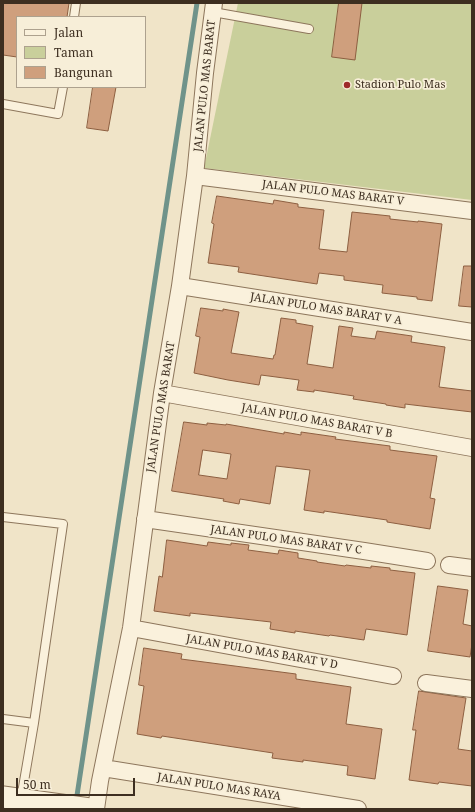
<!DOCTYPE html>
<style>
body{margin:0}
#map{position:relative;width:475px;height:812px;overflow:hidden;background:#f0e4c8;font-family:"Noto Serif",serif}
canvas{display:block}
.frame{position:absolute;inset:0;border:4px solid #3d2e20;pointer-events:none}
.legend{position:absolute;left:16px;top:16px;width:130px;height:72px;box-sizing:border-box;background:#f7eed8;border:1px solid #ada18e;margin:0;padding:5px 7px;list-style:none;font-size:12px;color:#3d2e20}
.legend li{display:flex;align-items:center;gap:8px;height:20px}
.legend b{width:20px;border:1px solid #ada18e}
.scale{position:absolute;left:16px;top:778px;width:119px;height:18px;box-sizing:border-box;border:2px solid #3d2e20;border-top:0;padding-left:5px;font-size:12px;line-height:14px;white-space:nowrap;color:#3d2e20;-webkit-text-stroke:3px #f7eed8;paint-order:stroke}
</style>
<div id="map">
<canvas width="475" height="812"></canvas>
<div class="frame"></div>
<ul class="legend">
<li><b style="height:5px;background:#faf1dc"></b>Jalan</li>
<li><b style="height:11px;background:#c9cf9b"></b>Taman</li>
<li><b style="height:11px;background:#cf9f7d"></b>Bangunan</li>
</ul>
<div class="scale">50 m</div>
</div>
<script>
const context = document.querySelector('canvas').getContext('2d');
context.lineJoin = 'round';
function paint(path, color) {
  context.fillStyle = color;
  context.fill(path, 'evenodd');
}
function trace(path, color, width, dash) {
  context.strokeStyle = color;
  context.lineWidth = width;
  context.lineCap = dash ? 'butt' : 'round';
  context.setLineDash(dash || []);
  context.stroke(path);
}
function drawText(font, color, halo, rows, align = 'center') {
  context.font = font + ' "Noto Serif",serif';
  context.lineWidth = 3.5;
  context.setLineDash([]);
  context.textBaseline = 'middle';
  context.strokeStyle = halo;
  context.fillStyle = color;
  for (const [text, x, y, turn = 0] of rows) {
    context.save();
    context.translate(x, y);
    context.rotate((+turn || 0) * Math.PI / 180);
    context.textAlign = isNaN(turn) ? turn : align;
    if (halo) context.strokeText(text, 0, 0);
    context.fillText(text, 0, 0);
    context.restore();
  }
}
const green = new Path2D(`
 M238 3H472V200L204 168Z`);
const stream = new Path2D(`
 M76 802 197 3`);
const building = new Path2D(`
 M3 3H69L67 17H17V57L3 55Z
 M339 3H362L355 60 332 57Z
 M93 87H116L108 131 87 128Z
 M217 196 273 204 274 200 298 204V207L324 210 319 249 347 252 352 212 390 216V219L418 222V221L442 224 432 301 417 299V297L382 293 383 285 344 280V276L319 273 317 284 238 272 239 267 208 263 214 224 212 223Z
 M464 266H472V307L459 306Z
 M201 308 223 311V309L239 312 231 353 273 359 274 355H275L281 318 296 320V323L313 326 307 364 333 368 339 326 353 328 351 336 375 339 377 331 412 336 411 342 445 347 439 387 472 391V412L405 404V408L386 405V404L353 399 354 396 314 390V392L297 390 299 380 261 375 259 385 228 380 194 373 200 337 196 336Z
 M184 422 207 425V423L226 425V424L284 434V432L301 435V432L336 437 335 439 390 446V450L437 456 430 498 435 499 430 529 387 522V520L324 511V513L304 510 310 470 276 466 270 504 240 499 239 504 223 501 224 499 172 491ZM203 450 231 454 227 479 199 475Z
 M167 540 207 546 208 542 231 545V543L249 545 248 550 278 554 279 550 298 553V558L317 561V562L345 566 346 565 371 568V566L390 568V570L415 573 407 635 366 629 364 640 330 635 329 636 295 631V633L270 629 271 622 190 613V616L154 611 159 576 162 577Z
 M438 586 468 590 463 624 472 626V644L470 657 428 651Z
 M144 648 182 654 181 659 296 674V679L351 687 346 724 382 729 375 779 347 775 348 766 303 760V762L272 758 273 753 162 736 161 738 137 734 144 686 139 685Z
 M419 691 466 698 458 749 472 751V786L439 782 438 784 409 780 416 730H413Z`);
const service = new Path2D(`
 M213 12 309 29
 M74 17 76 3
 M3 104 58 114 63 87
 M3 517 63 524 34 723 21 799
 M3 719 34 723`);
const minor = new Path2D(`
 M195 176 472 211
 M180 286 472 332
 M162 393 472 448
 M145 519 364 551 427 561
 M449 565 472 568
 M131 628 393 676
 M426 683 472 689
 M103 768 358 809
 M96 809 100 781 131 628 162 393 180 286 195 176 205 73 214 3`);
const tertiary = new Path2D(`
 M3 797 90 809`);
const markers = [
 [347,85,4,"#9e2a2b"]
];
const poiNames = [
 ["Stadion Pulo Mas",355,85]
];
const streetNames = [
 ["JALAN PULO MAS BARAT",205,86,-84],
 ["JALAN PULO MAS BARAT V",333,193,7],
 ["JALAN PULO MAS BARAT V A",326,309,9],
 ["JALAN PULO MAS BARAT",161,407,-81],
 ["JALAN PULO MAS BARAT V B",317,421,10],
 ["JALAN PULO MAS BARAT V C",286,540,8],
 ["JALAN PULO MAS BARAT V D",262,652,10],
 ["JALAN PULO MAS RAYA",219,787,9]
];
paint(green, '#c9cf9b');
trace(stream, '#6f938a', 5);
paint(building, '#cf9f7d');
trace(building, '#8d5f41', 1);
trace(service, '#8d765c', 10);
trace(minor, '#8d765c', 18);
trace(tertiary, '#8d765c', 23);
trace(service, '#faf1dc', 8);
trace(minor, '#faf1dc', 16);
trace(tertiary, '#faf1dc', 21);
for (const [x, y, r, color] of markers) {
  const dot = new Path2D();
  dot.arc(x, y, r, 0, 2 * Math.PI);
  context.fillStyle = color;
  context.fill(dot);
  trace(dot, '#f7eed8', 1.5);
}
drawText('11px', '#3d2e20', '#f7eed8', poiNames, 'left');
drawText('11px', '#3d2e20', '#f7eed8', streetNames);
</script>
